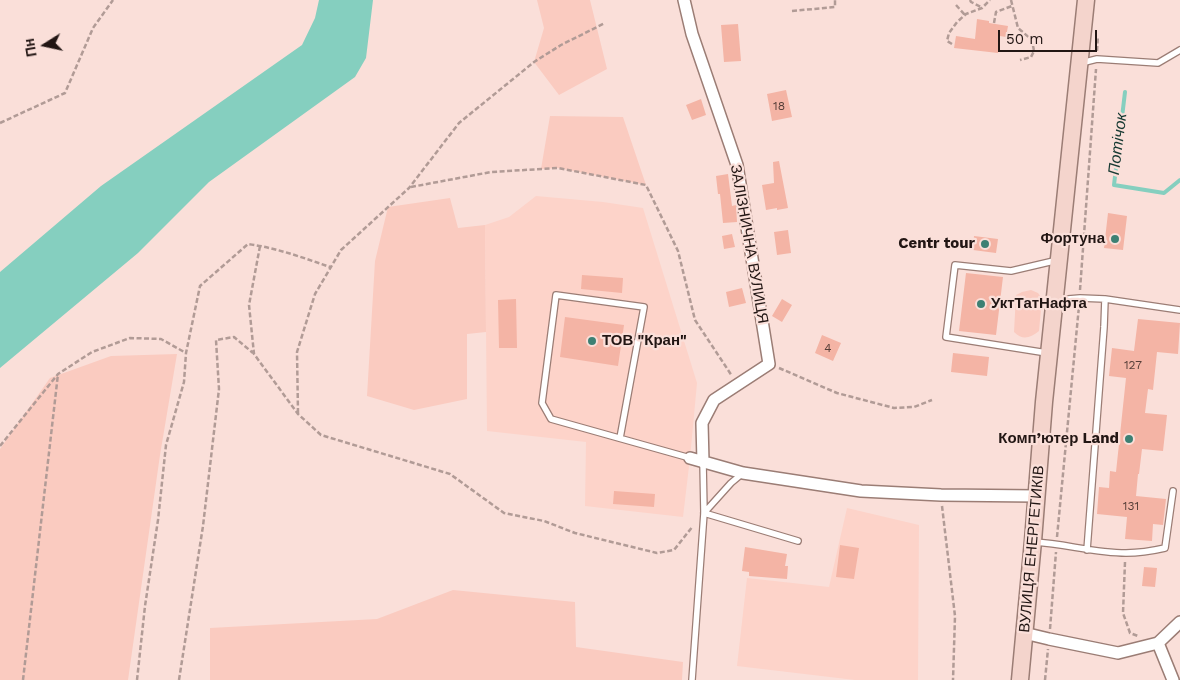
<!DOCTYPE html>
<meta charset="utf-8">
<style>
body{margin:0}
#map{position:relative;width:1180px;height:680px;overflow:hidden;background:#fadfd9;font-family:"Work Sans",sans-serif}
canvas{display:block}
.north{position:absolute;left:20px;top:20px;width:50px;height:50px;-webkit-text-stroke:4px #fadfd9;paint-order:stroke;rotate:260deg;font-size:14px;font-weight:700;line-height:20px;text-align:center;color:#221614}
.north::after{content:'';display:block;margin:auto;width:18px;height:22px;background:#221614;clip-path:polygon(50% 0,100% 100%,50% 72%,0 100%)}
.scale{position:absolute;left:998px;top:30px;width:99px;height:22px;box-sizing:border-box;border:2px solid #221614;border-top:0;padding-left:6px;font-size:15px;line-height:18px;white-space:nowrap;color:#221614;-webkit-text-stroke:4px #fadfd9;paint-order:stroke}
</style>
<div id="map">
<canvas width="1180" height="680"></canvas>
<div class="north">Пн</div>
<div class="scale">50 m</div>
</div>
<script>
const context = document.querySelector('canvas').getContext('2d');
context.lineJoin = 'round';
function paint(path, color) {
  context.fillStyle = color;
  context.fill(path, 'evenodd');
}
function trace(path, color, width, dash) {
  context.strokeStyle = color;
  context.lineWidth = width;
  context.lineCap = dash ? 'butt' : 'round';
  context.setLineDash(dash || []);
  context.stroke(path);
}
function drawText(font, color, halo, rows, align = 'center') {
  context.font = font + ' "Work Sans",sans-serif';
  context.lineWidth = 4.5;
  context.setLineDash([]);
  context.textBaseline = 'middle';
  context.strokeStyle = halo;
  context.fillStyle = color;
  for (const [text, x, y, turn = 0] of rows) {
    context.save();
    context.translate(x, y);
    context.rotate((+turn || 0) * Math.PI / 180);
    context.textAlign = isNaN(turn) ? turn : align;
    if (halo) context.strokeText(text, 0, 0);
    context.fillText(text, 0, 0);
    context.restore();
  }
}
const built = new Path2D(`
 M536 196 603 202 643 208 697 383 690 458 683 517 585 506 586 442 487 431 485 225 509 217Z
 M847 508 919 525 918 680H855L737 666 747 578 829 587Z`);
const green = new Path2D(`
 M537 0H590L607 69 559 95 534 62 544 28Z
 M550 116 623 117 646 185 558 168 541 169Z
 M450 198 458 228 485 225 486 332 467 334V399L414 410 367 396 375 261 388 207Z
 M1031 290 1038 293 1042 298 1039 331C1030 338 1023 341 1014 332L1016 295 1022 292Z
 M177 354 160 455 128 680H0V449L50 378 111 356Z
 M453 590 575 602 576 647 683 662 682 680H210V628L377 619Z`);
const water = new Path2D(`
 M319 0H373L366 58 355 77 209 182 138 253 0 368V272L101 186 302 45 315 18Z`);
const stream = new Path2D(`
 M1125 92 1114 185 1164 193 1180 180`);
const building = new Path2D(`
 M977 19 989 21V23L1008 26 1006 37 1000 36 998 53 954 48 956 36 975 39Z
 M738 24 741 61 724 62 721 25Z
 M786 90 792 117 772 121 767 94Z
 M701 99 706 115 692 120 686 105Z
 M779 161 788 208 777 210V208L766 210 762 185 774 183 773 162Z
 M728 174 732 206 736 205 737 222 723 223 720 194H718L716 176Z
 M1108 213 1127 216 1123 250 1104 248Z
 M788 230 791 253 777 255 774 232Z
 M732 234 735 247 724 249 722 236Z
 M974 236 998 239 996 253 973 250Z
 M966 273 1003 277 996 335 959 331Z
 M582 275 623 278 622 293 581 289Z
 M742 288 746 303 729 307 726 292Z
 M516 299 517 348H499L498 300Z
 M782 299 792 305 782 322 772 316Z
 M565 317 624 325 618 366 560 357Z
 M1138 319 1180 323 1178 354 1157 352 1153 390 1148 389 1145 413 1167 415 1163 451 1142 449 1139 474H1138L1136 496 1166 499 1163 525 1153 524 1152 541 1125 539 1127 517 1097 514 1099 487 1109 488 1110 471 1116 472 1126 378 1109 376 1112 348 1134 351Z
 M822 335 841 343 833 361 815 353Z
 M953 353 989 357 987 376 951 372Z
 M614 491 655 494 654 507 613 504Z
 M840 545 859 548 854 579 836 577Z
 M745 547 787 554 785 566H788L787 579 749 576V572L742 571Z
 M1144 567 1157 568 1155 587 1142 586Z`);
const path = new Path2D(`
 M970 0 971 2 981 7
 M1011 0 1018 28 1032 40 1034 51 1031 57 1020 60
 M956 5 965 15
 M792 11 835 7V0
 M994 23 996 12 1012 6
 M952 44 947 41 949 33 957 22 966 14 982 8 990 0
 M1097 51 1098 36
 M0 123 65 93 93 28 113 0
 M411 187 491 172 558 168 646 185 678 251 695 320 732 376
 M260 246 249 305 254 354 298 414 321 435 450 474 504 513 544 521 575 533 657 553 674 550 693 526
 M1080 290 1096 69
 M779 368 837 393 894 408 914 407 932 400
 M298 413 297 352 315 294 341 250 409 188 459 123 534 62 561 45 605 23
 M0 446 58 374 92 352 130 338 161 339 186 353
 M942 506 955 616 953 680
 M1057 537 1079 306
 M1125 562 1123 613 1130 633 1138 636
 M1050 629 1056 552
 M23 680 58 374
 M137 680 145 606 158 520 166 445 184 382 186 353 200 286 248 244C277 248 304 258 330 267
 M179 680 203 526 219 389 216 340 234 337 253 353
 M1045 680 1048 649`);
const service = new Path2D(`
 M1081 63 1097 59 1158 63 1180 50
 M1056 300 1080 298 1105 299 1180 310
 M1047 353 946 337 955 265 1011 271 1058 260
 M620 438 644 307 556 295 542 403 551 419 690 458
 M743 473 731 483 704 513 798 541
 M1035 542C1066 544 1095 553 1126 553 1139 553 1152 551 1165 548L1173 491
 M1087 550 1104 327 1105 299
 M692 680 704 513 703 462`);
const minor = new Path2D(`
 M684 0 692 34 737 165 769 364 714 400 702 423 703 462
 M690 458 743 473 861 491 941 495 1037 496
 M1024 633 1049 639 1118 653 1158 643 1180 622
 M1158 643 1173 680`);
const secondary = new Path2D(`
 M1020 680 1033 541 1044 402 1086 0`);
const markers = [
 [1115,239,5,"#3d8073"],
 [985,244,5,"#3d8073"],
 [981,304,5,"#3d8073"],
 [592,341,5,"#3d8073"],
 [1129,439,5,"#3d8073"]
];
const numberNames = [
 ["18",779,106],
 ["4",828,348],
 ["127",1133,365],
 ["131",1131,506]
];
const poiNames = [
 ["Фортуна",1105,239],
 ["Centr tour",975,244],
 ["УктТатНафта",991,304,"left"],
 ["ТОВ \"Кран\"",602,341,"left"],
 ["Комп’ютер Land",1119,439]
];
const streetNames = [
 ["ЗАЛІЗНИЧНА ВУЛИЦЯ",749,244,80],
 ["ВУЛИЦЯ ЕНЕРГЕТИКІВ",1032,549,-85]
];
const waterNames = [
 ["Потічок",1118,144,-83]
];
paint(built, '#fdd3c9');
paint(green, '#facbc0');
paint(water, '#85cfbf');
trace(stream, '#85cfbf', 4);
paint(building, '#f4b4a5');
trace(service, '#9b7d75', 8);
trace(minor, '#9b7d75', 14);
trace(secondary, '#9b7d75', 19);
trace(path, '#b19b96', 2.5, [5, 2.5]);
trace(service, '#fff', 5.5);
trace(minor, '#fff', 11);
trace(secondary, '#f4d4cc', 16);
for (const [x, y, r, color] of markers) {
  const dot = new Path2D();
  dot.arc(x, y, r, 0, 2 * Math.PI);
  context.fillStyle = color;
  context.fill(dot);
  trace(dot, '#fadfd9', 2);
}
drawText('12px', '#563e38', null, numberNames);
drawText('bold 15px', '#221614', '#fadfd9', poiNames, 'right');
drawText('15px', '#221614', '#fadfd9', streetNames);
drawText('italic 16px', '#163932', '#fadfd9', waterNames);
</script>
